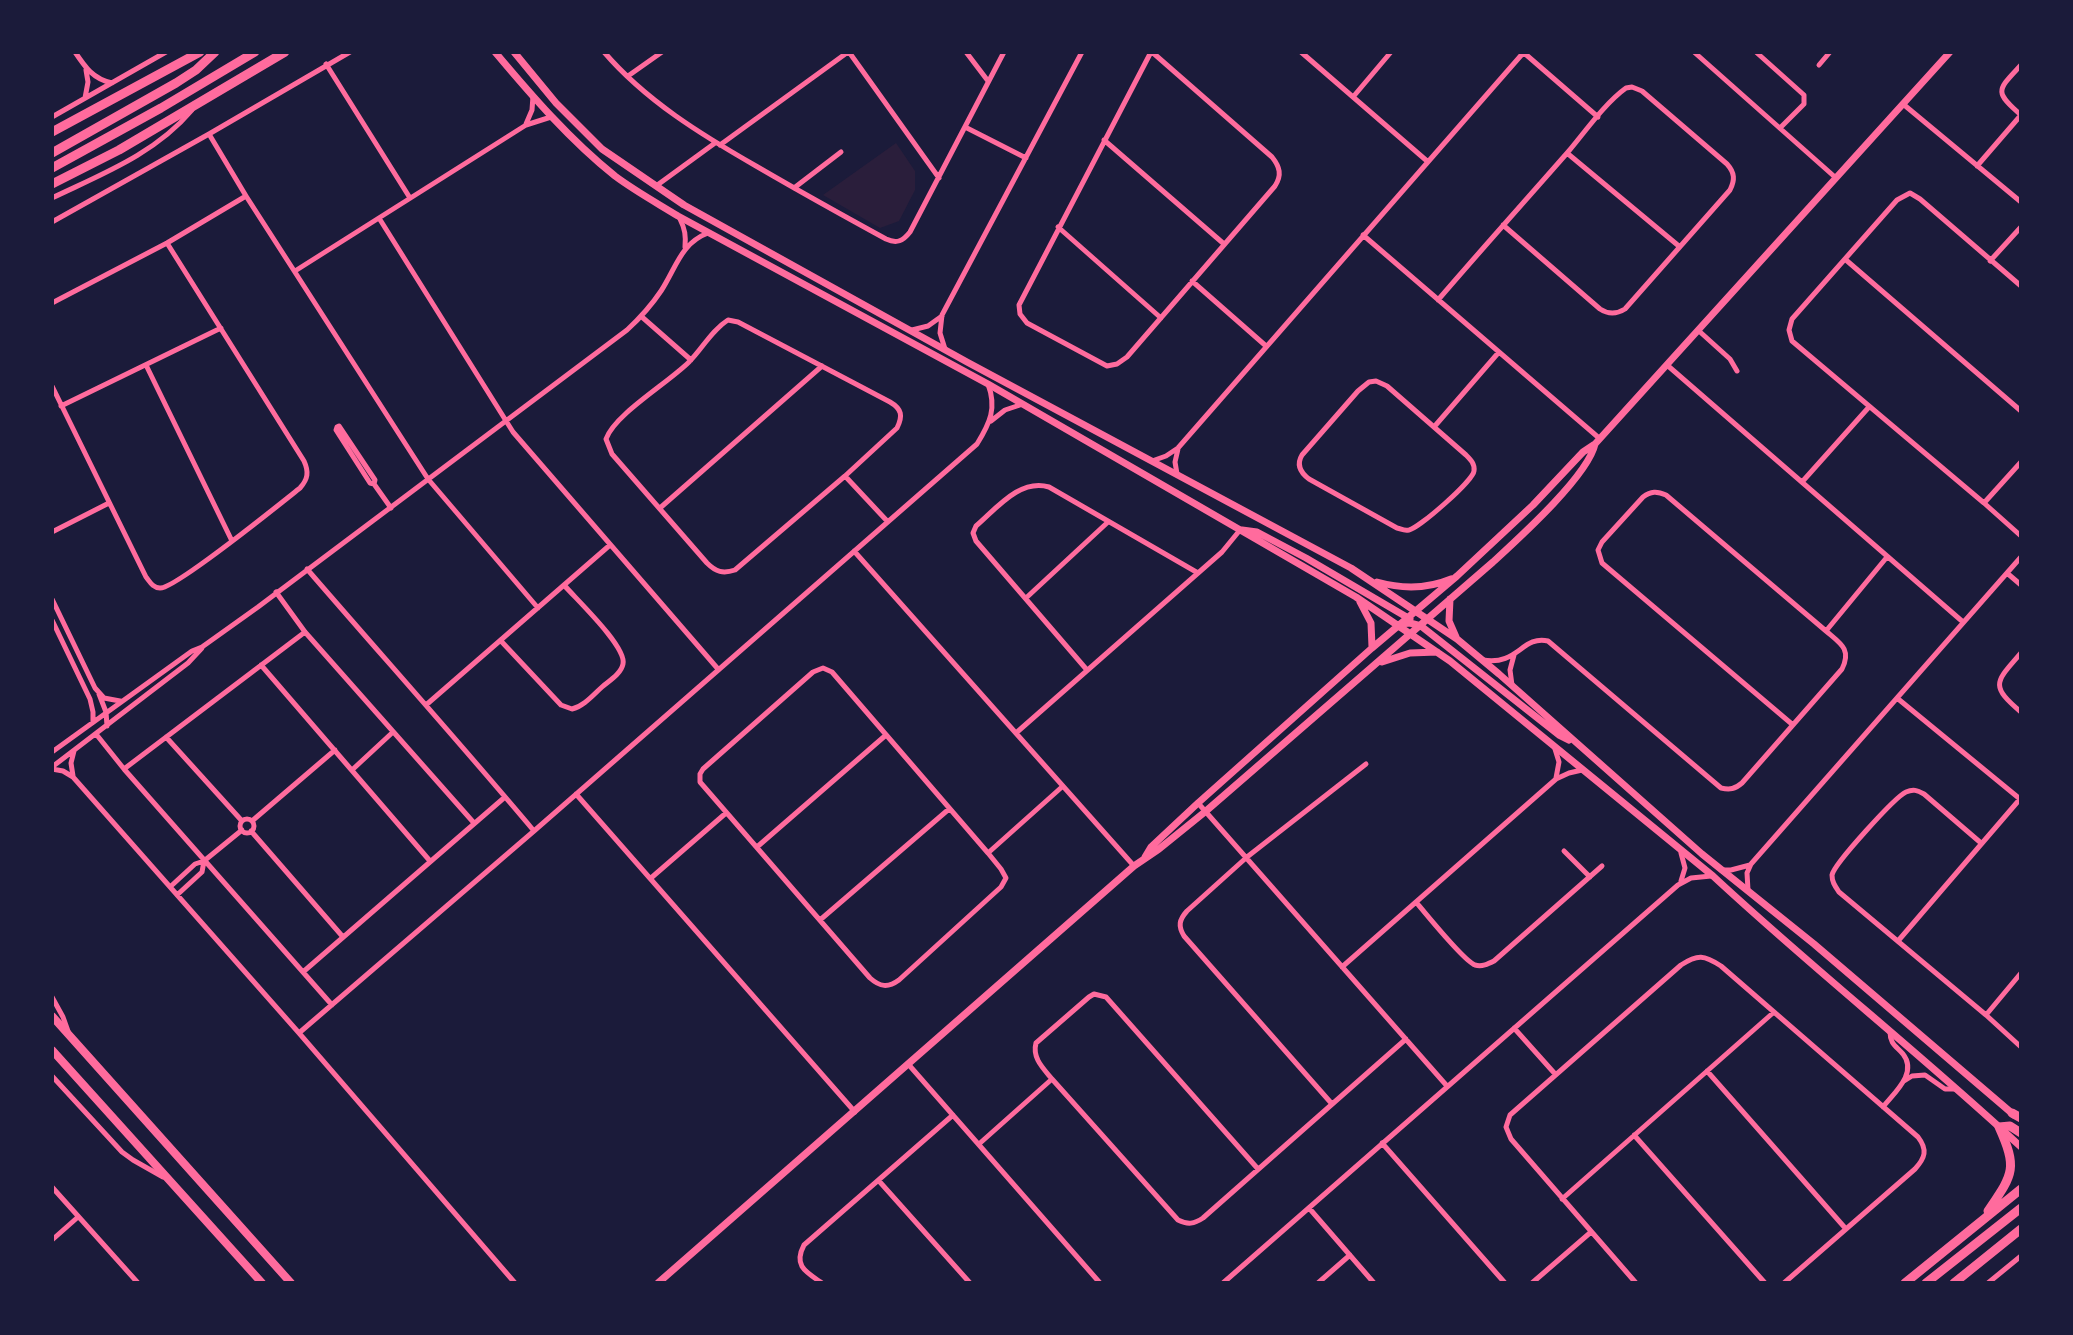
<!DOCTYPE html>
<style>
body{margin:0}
#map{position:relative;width:2073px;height:1335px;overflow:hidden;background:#1b1b3a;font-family:Poppins,sans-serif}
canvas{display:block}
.frame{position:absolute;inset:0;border:54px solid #1b1b3a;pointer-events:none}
</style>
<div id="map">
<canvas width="2073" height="1335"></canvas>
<div class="frame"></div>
</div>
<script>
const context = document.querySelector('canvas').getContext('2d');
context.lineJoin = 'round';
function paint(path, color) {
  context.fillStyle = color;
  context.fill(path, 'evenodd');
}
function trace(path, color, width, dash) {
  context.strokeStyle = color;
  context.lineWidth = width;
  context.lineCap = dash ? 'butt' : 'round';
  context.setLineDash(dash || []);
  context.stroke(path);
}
const green = new Path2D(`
 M896 143 915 171V190L899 221 880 228 823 195Z`);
const minor = new Path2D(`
 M75 52C85 67 93 79 112 83
 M604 52C646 101 702 135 756 166 799 191 842 215 886 239 897 244 903 241 910 232L1004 52
 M849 52 939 178
 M966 52 988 81
 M1151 52 1019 305 1020 314 1027 323 1107 366 1117 364 1127 357 1275 186C1282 175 1280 167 1272 157L1152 52
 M1301 52 1427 161
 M1523 52 1598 117
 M1694 52 1836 178
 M1756 52 1804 95V104L1780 128
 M326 64 410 198
 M1819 65 1830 52
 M2021 65C1998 90 1993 91 2021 115
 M628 76 662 52
 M1353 97 1391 52
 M85 98 88 82 86 70
 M1903 104 2021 202
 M52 117 166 52
 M526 124 532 110 533 96
 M965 127 1026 158
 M209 134 246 196 428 479 538 608
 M1104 140 1224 244
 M720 145 848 52
 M1567 153 1680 247
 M1977 166 2021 115
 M656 186 715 143
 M794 188 841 152
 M52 198C102 174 155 154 192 110
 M379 218 513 432 718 669
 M680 219C685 229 686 236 685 247
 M52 222 209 134 350 52
 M1058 227 1161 318
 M1363 235 1599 438
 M1846 260 2021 411
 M1990 261 2021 227
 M295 271 526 125 551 117
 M1192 281 1266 346
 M2021 286 1920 199 1910 193 1897 200 1792 319 1789 330 1792 341 1984 503 2021 536
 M1438 300C1481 250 1525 201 1568 152 1585 132 1605 103 1626 88L1632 87 1642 91 1727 164C1735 173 1735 180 1730 190L1625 309C1617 314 1609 315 1600 309L1503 225
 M52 303 167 243 246 196
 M642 317 691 360
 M728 320 738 322 890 402C902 409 903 416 897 428L845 476 735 570C723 574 716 572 707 563L612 454 606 439C615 414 668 383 689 362 702 349 712 330 728 320Z
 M912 330 928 326 942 316
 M1699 331 1730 359 1737 371
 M945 349 940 333 942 315 1082 52
 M146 365 232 541
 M1667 365 1963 622
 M1376 381 1387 386 1466 455C1471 460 1475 464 1474 471 1473 481 1419 528 1409 530 1403 531 1402 529 1397 528L1309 479C1301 473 1296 465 1302 455L1358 391 1369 382Z
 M52 386 146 577C150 582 153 588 160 588 175 589 281 503 300 488 308 479 309 472 304 461L167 243
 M61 406 221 328
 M991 421 1005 410 1023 404
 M339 426 375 480 374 484 370 483 336 430 337 427Z
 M1434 427 1499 352
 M1152 461 1166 456 1178 448 1524 52
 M1177 474 1175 462 1178 449
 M845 476 888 522
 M1802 482 1869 407
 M374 484 391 508
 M1984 503 2021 462
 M660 508 822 366
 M52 532 109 503
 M854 551 1134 866
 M307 569C383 657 460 743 534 831
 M2007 573 2021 585
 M276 592 305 632 474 823
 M1026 598 1108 522
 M52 599 95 688 104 698 120 701
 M52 620 90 699 93 712V722
 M1826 631 1887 557
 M501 641 561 705 572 709C584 706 593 695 602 687 609 681 621 674 623 664 627 647 576 599 564 585
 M2021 653C1996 682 1989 685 2021 712
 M1483 660C1518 666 1522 635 1548 641L1721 788C1730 790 1735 789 1742 783L1842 669C1852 649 1840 643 1826 631L1666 495C1657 491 1651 491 1643 497L1602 542 1598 550 1602 563 1793 725
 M261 665 430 861
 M823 668 832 672 988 853 1001 869 1006 878 1001 887 899 980C888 988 880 987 870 978L700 782V774L703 769 813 672Z
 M1087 670 976 541 973 533 976 526C996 509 1020 478 1049 487L1198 573
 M1512 685 1510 670 1514 655
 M99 694 106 712 107 726
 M1897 698 2020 799
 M426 705 610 545
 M1016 733 1222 552 1240 530
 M96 734 124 769 332 1005
 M166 737 242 821
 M1555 749 1559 762 1556 778
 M52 752 192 651 202 647 258 607 627 330C640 318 651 306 661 291 676 268 681 243 708 233
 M52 767 188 663 202 648
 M52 769 63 771 73 777 299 1033 515 1283
 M124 769 305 632
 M352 770 393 732
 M73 776 71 763 74 751
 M576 794 855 1112
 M1198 803 1447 1086
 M240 826a7 7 0 1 1 14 0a7 7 0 1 1-14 0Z
 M252 821 335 750
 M251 831 343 937
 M1981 843 1924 794C1917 790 1913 789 1906 792 1895 797 1834 864 1832 875 1832 882 1835 886 1839 892L1986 1015 2021 1047
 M757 847 886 735
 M1564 851 1590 877
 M988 853 1063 786
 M1721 870H1731L1750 865
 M651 878 726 813
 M1681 881 1685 868 1681 853
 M170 887 195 864 204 861 242 830
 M1748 890 1747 873 1751 864 2021 557
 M177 895 202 872 204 861
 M1416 902C1426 914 1464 961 1475 965 1482 967 1488 964 1494 961L1602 866
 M820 920 949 809
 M1898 941 2020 799
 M1342 967 1556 779 1569 773 1582 770
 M303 972 505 797
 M52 997 63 1017 68 1031
 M1986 1015 2021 973
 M1514 1028 1556 1075
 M299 1033 534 831 977 444C990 423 997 408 988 384
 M909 1065 1100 1283
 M1707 1071 1846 1229
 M52 1076 122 1152 133 1160 163 1177
 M1904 1081 1912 1076 1925 1075 1945 1089H1957
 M1332 1104 1184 936C1178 926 1179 920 1187 911L1247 857 1366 764
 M1883 1107C1894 1093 1918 1073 1903 1054 1896 1046 1890 1044 1890 1032
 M1634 1135 1765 1283
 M1382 1143 1505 1283
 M979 1144 1052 1079
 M1258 1169 1106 997 1094 994 1089 997 1036 1043C1032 1058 1043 1068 1052 1079L1178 1220C1188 1225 1194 1224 1203 1218L1406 1039
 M879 1181 970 1283
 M52 1187 138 1283
 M1562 1199 1774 1012
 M1309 1208 1374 1283
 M52 1240 78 1217
 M822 1283C806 1272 793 1266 804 1245L953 1115
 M1223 1283 1678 885 1691 878 1711 876
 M1318 1283 1350 1255
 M1532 1283 1591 1232
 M1636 1283 1511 1139 1506 1127 1510 1115 1681 965C1698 954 1704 955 1721 966L1918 1137C1928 1150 1925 1158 1915 1169L1784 1283
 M1988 1283 2021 1256`);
const tertiary = new Path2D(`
 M495 52C532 96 570 140 615 176 635 191 657 203 678 216L988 384 1356 597 1450 661 1713 876C1813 969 1921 1054 2021 1147
 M514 52 556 103 602 149 684 205 967 362 1351 568 1457 639 1499 674 1702 854 1814 944 2014 1115
 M1242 530 1257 532 1306 558 1410 619
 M1377 582C1402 589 1427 589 1451 579
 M1450 599 1449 621 1456 637
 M1360 602 1371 623 1372 647
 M1401 624 1410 623 1421 626 1559 735 1569 740
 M1382 662 1410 653 1437 652
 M1145 857 1151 847 1198 803 1372 648 1457 576 1533 505 1583 452 1595 444 1950 52
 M658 1283 1134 866 1159 849 1206 811 1493 562C1518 539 1588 476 1595 444`);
const primary = new Path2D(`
 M52 1016 291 1283
 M52 1050 262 1283`);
const trunk = new Path2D(`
 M52 132 200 52
 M52 153 176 83 196 70 215 52
 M52 168 161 108 255 52
 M52 184 119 150 285 52
 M2012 1113 2021 1118
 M1988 1211C2013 1174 2018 1169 1999 1127L2010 1126 2021 1133
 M1905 1283 2021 1189
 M1926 1283 2021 1208
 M1954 1283 2021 1229`);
paint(green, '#2a1e3b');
trace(minor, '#ff6b9d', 5);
trace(tertiary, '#ff6b9d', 7);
trace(primary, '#ff6b9d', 8);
trace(trunk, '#ff6b9d', 9);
</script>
